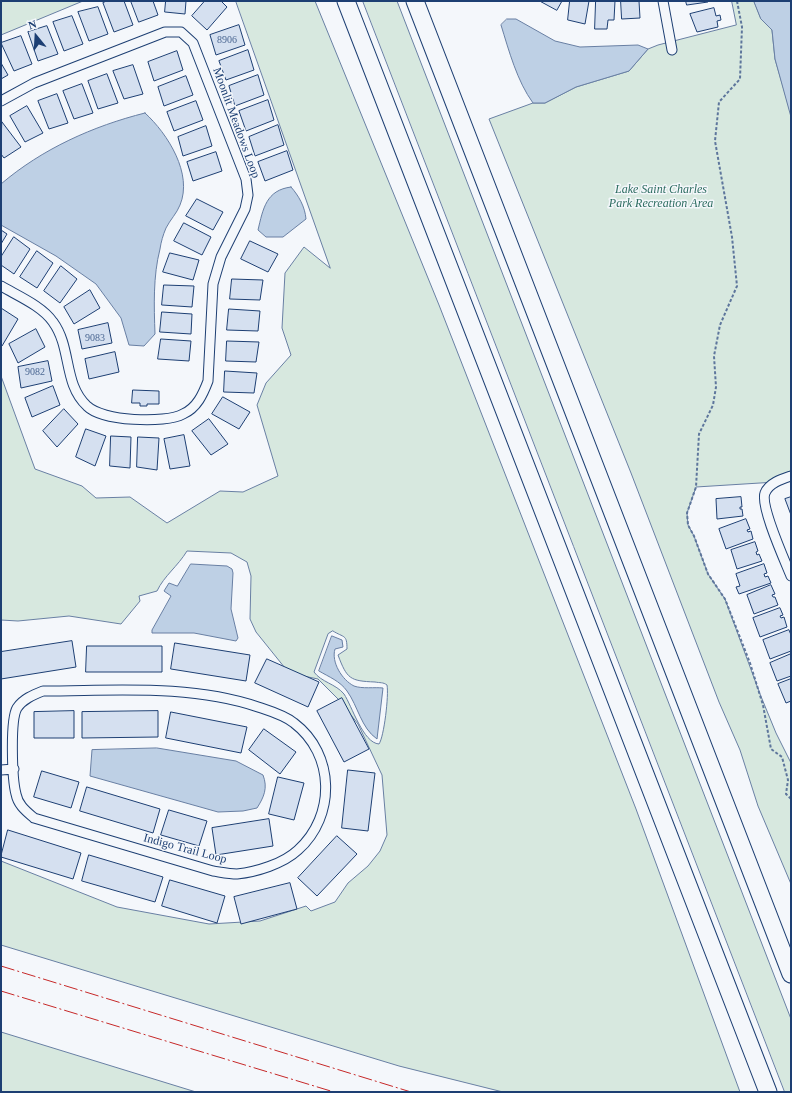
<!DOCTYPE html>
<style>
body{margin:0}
#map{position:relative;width:792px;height:1093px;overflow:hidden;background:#f4f7fb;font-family:Georgia,serif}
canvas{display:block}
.frame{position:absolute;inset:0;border:2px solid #1d3f73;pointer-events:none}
.north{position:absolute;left:16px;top:16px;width:40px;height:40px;-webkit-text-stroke:3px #f4f7fb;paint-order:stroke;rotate:342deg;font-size:11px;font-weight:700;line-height:16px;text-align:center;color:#1d3f73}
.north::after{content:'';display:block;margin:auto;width:14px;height:18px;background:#1d3f73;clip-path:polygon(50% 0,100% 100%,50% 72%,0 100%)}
</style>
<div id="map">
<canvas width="792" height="1093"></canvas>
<div class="frame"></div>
<div class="north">N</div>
</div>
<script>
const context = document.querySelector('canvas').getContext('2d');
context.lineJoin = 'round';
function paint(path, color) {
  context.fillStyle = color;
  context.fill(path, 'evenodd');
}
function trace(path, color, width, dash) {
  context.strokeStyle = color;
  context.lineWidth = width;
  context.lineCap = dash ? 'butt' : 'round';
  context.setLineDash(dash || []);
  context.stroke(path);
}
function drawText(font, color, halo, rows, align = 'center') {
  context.font = font + ' Georgia,serif';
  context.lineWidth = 3;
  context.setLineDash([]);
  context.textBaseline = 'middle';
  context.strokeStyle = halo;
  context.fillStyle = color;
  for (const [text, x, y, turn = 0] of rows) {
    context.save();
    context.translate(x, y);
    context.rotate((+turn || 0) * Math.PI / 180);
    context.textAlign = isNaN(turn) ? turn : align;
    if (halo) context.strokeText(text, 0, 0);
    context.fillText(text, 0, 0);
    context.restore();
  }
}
const green = new Path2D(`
 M1 1H83L1 35Z
 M236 1H315L439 305 636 809 740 1092H503L399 1066 1 945V861L117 907 209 924 260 921 306 906 311 911 335 902 348 883 368 866 380 851 387 835 382 775 358 724 339 700 318 679 289 673 256 632 250 619 251 576 247 562 231 553 187 551C178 566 164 576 157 591L139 596 140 601 121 624 69 616 18 621 1 620V376L35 469 82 486 96 498 130 497 167 523 220 491 243 492 278 476 257 405 266 383 291 355 282 328 285 273 304 247 330 268ZM333 631C344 638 347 634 347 649L338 655C347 679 350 681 375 682 380 683 383 682 387 685 389 695 384 737 379 744 363 743 352 706 344 694 336 684 321 682 314 672L328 634Z
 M363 1H397L791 1019V1092H785Z
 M732 1H754L761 19 772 30 775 59 791 114V476L776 482 696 487 687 513 688 525 694 536 708 574 725 599 760 694 776 733 791 763V884L758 806 740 750 719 702 631 473 489 119 533 103H545L576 87 629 71 648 49 658 45 736 25Z
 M1 1032 196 1092H1Z`);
const water = new Path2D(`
 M754 1H791V117L775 59 772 30 761 19Z
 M507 19H516L555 41 580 47 638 45 648 49 629 71 576 87 545 103H533C517 81 509 51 501 25Z
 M145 113C168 134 193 174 180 205 177 213 170 220 166 228 163 235 161 242 160 249 153 276 154 306 155 334L144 346 129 345 121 318 96 284 56 256 1 225V184C42 149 93 126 145 113Z
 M291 187C299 196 305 207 306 219L283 237H266L258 230C263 209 266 190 291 187Z
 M191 564 227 566 232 569 233 573 231 609 238 638 236 641 194 633H152V630L171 596 164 591 169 583 177 586Z
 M332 636 342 640 343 647 335 649C331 662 342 680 354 686 362 689 375 687 383 688L377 739C361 728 358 706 347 691 340 681 329 677 319 671Z
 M157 748 236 761 263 775C268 788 264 797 257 808L243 811 218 812 90 776 92 750Z`);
const building = new Path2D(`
 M107 1H124L133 25 114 32 103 3Z
 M131 1H153L158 15 139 22Z
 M166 1H186L185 14 165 12Z
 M205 1H221L227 7 207 30 192 16Z
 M540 1H562L557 10Z
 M570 1H589L585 24 568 20Z
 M596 1H615L614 20H608L607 29H595Z
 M621 1H639L640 18 622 19Z
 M686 1H708V2L687 5Z
 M98 7 108 34 89 41 78 12Z
 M714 8 716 16 720 15 721 20 717 21 718 27 697 32 690 14Z
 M72 16 83 44 64 51 53 22Z
 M239 25 245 45 216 55 210 35Z
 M47 26 58 54 38 61 28 32Z
 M21 36 32 64 14 71 1 43Z
 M248 50 254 70 226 80 219 61Z
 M177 51 183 70 154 81 148 62Z
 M1 63 8 75 1 79Z
 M133 65 143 94 124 99 113 71Z
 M107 74 118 103 98 109 88 81Z
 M258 75 264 95 235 106 229 86Z
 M186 76 193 95 164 106 158 87Z
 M82 84 93 113 74 119 63 91Z
 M57 94 68 123 49 129 38 101Z
 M268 100 274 120 246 131 239 111Z
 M196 101 203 120 174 131 167 112Z
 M27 106 43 133 25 142 10 116Z
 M2 122 21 147 4 158 1 154Z
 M278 125 284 145 255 156 249 137Z
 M206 126 212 146 183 156 178 137Z
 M287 151 293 170 265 181 258 162Z
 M216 152 222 171 193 181 187 162Z
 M197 199 223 212 213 230 186 216Z
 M184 223 211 237 202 255 174 241Z
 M1 230 7 234 1 244Z
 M14 237 30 249 14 274 1 265V257Z
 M250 241 278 254 268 272 241 259Z
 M37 251 53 263 37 288 20 277Z
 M170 253 199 260 193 280 163 272Z
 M61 266 77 279 60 303 44 291Z
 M232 279 263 280 260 300 230 299Z
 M164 285 194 286 192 307 162 305Z
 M90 290 100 308 74 324 64 307Z
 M1 308 18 319 2 346 1 345Z
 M229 309 260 311 258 331 227 330Z
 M162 312 192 314 191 334 160 332Z
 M108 323 112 343 82 349 78 330Z
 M36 329 45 347 18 363 9 344Z
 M161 339 191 341 189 361 158 359Z
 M227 341 259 342 256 362 226 361Z
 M115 352 119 372 89 379 85 359Z
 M48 361 52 381 21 388 18 367Z
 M225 371 257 373 254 393 224 392Z
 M53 386 60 405 32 417 25 398Z
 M133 390 159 391V404H147V406H140V403H132Z
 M223 397 250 412 239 429 212 414Z
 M64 409 78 424 57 447 43 431Z
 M209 419 228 444 211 455 192 431Z
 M86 429 106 436 95 466 76 457Z
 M184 435 190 466 170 469 164 439Z
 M111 436 131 437 130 468 110 466Z
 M138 437 159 438 157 470 137 467Z
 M741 497 742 507H740V509H742L743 516 717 519 716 499Z
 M791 497V515L785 499Z
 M746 519 750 529 747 530 748 532 751 531 753 539 726 549 719 529Z
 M755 542 758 551 756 552 757 555 759 554 762 561 737 569 731 550Z
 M764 564 767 573 764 574 765 577 768 576 771 583 739 594 736 587 740 586 736 574Z
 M771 585 775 594 772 595 773 597H775L778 605 754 614 747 595Z
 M780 608 783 615 780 616 781 618 784 617 787 627 760 637 753 618Z
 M789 630 791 635V651L770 659 763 640Z
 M72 641 76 667 1 679V652Z
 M175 643 250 655 246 681 171 669Z
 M87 646H162V672H86Z
 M791 654V676L777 681 770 663Z
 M267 659 319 682 308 707 255 683Z
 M791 679V701L786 703 778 684Z
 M342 698 369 749 344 762 317 711Z
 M74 711V738H34V712Z
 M158 711V737L82 738V712Z
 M171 712 247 727 241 753 166 738Z
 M264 729 296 752 280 774 249 750Z
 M348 770 375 773 368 831 342 828Z
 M42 771 79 782 71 808 34 797Z
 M278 777 304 783 294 820 269 814Z
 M87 787 160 809 153 833 80 811Z
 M169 810 207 821 199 846 161 835Z
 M269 819 273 846 216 855 212 828Z
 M8 830 81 853 73 879 1 857Z
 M337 836 357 854 317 896 298 878Z
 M89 855 163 877 155 902 82 881Z
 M170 880 225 896 217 923 162 906Z
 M290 883 297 909 241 924 234 897Z`);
const path = new Path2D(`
 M737 1 742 27 740 79 719 102 715 141 732 237 737 286 720 325 714 356 716 387 713 405 699 434 696 487 687 513 688 525 694 536 708 574 725 599 750 663 763 705 771 749 782 757 788 780 786 794 791 799`);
const street = new Path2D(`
 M663 1 672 50
 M1 101 34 83 165 32H181L193 43 246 179 248 195 245 209 221 257 213 284 208 381C203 394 197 408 183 414 165 424 102 421 87 406 63 384 72 348 53 322 42 306 18 296 1 286
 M791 476C782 479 769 483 765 493 760 506 785 561 791 576
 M43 691C115 691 189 684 258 707 270 711 284 715 294 723 335 754 336 816 298 850 283 864 256 872 237 874 229 874 220 872 213 871L34 818C26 811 18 805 16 794 12 779 10 720 17 708 23 699 33 695 43 691Z
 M1 770 14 769`);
const highway = new Path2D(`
 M346 1 768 1092
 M415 1 791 974`);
const power = new Path2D(`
 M1 966 411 1092
 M1 991 334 1092`);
const numberNames = [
 ["8906",227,40],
 ["9083",95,338],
 ["9082",35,372]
];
const streetNames = [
 ["Moonlit Meadows Loop",236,123,70],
 ["Indigo Trail Loop",185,849,15]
];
const parkNames = [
 ["Lake Saint Charles",661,190],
 ["Park Recreation Area",661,204]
];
paint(green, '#d7e8df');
trace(green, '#687fa3', 1);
paint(water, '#bed0e5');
trace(water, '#687fa3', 1);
paint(building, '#d5e0f0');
trace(building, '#1d3f73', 1);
trace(street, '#1d3f73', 11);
trace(highway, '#1d3f73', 19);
trace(path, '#5e769c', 2, [3, 2]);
trace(street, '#f4f7fb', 9);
trace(highway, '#f4f7fb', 17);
trace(power, '#c62828', 1, [14, 3, 2, 3]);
drawText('10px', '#4b6792', null, numberNames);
drawText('12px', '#1d3f73', '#f4f7fb', streetNames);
drawText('italic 12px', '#2c6c60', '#f4f7fb', parkNames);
</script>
